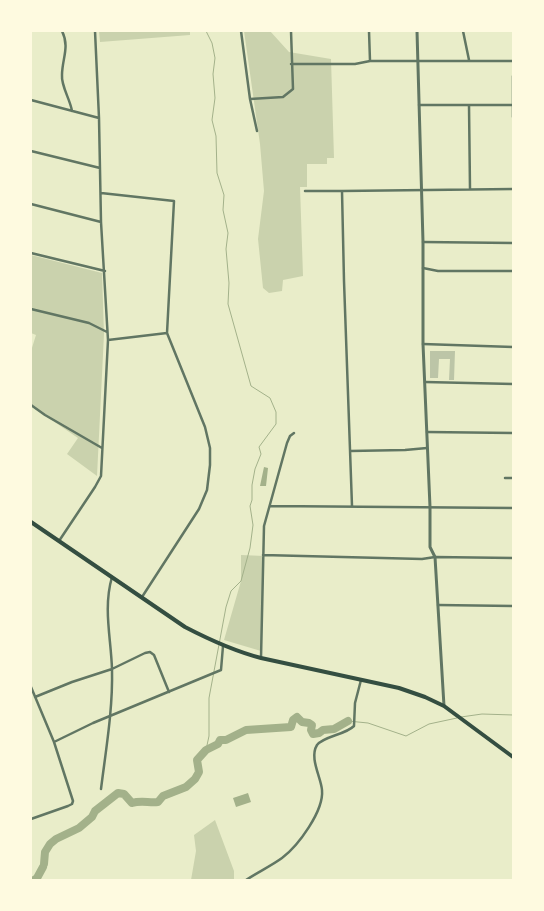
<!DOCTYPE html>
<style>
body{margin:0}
#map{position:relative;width:544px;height:911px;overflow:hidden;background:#e9edc9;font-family:"DejaVu Sans",sans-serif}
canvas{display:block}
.frame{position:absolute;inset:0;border:32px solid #fefae0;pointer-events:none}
</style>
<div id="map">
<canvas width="544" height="911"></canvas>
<div class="frame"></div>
</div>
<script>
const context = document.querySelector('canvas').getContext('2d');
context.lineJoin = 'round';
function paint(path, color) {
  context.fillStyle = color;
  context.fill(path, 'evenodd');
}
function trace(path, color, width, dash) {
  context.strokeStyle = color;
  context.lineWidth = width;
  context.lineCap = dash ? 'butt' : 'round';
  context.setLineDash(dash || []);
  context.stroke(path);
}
const green = new Path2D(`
 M99 31H190V35L100 42Z
 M244 31H270L289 52 331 59 334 158H327V164H307V187H300L303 276 283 280 282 291 269 293 263 288 258 239 264 191 260 144Z
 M31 255 102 273 104 334 97 476 67 454 78 438 31 406V351L36 335 31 333Z
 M241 555 264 556 261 651 224 640 241 581Z
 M215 820 234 871V880H191L196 851 194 835Z`);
const water = new Path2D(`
 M264 467 268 468 266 486H260Z
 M248 793 251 802 236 807 233 798Z`);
const stream = new Path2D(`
 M206 31 212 43 215 58 213 74 215 98 212 120 216 136 217 173 224 195 223 210 228 233 226 249 229 283 228 304 251 386 270 398 276 412V424L259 447 261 454 255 469 252 485V500L250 506 253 525 250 548 241 581 231 591 226 607 209 698V736L206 750
 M461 717 482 714 513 715
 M348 721 368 723 406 736 429 724 457 718`);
const river = new Path2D(`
 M44 864 45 852 50 844 56 839 79 828 92 817 95 811 118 793 124 794 132 803C141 800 149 803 158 802L163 796 186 787 195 779 199 772 197 760 206 750 218 744 220 740H226L246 730 291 727 293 720 297 717 302 722 309 723 312 725 311 730 313 734 319 733 323 730 334 729 348 721
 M34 880 37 878 43 867`);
const building = new Path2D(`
 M430 351H455L454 380H449L450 359H439L438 378H430Z`);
const minor = new Path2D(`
 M62 31C70 47 62 59 62 75 61 86 70 99 72 111
 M241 31 250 99 257 131
 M369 31 370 61H513
 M463 31 469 60
 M291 64H355L370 61
 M513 76V117
 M250 99 283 97 293 89 291 31
 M31 100 99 118
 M419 105H512
 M469 105 470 189
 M31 151 100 168
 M305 191H342L344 281 352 506
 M342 191 513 189
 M101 193 174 201 167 333 205 427 210 448V465L207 490 199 509 142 597
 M31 204 101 222
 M423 242 513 243
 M31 253 105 271
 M423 268 438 271H513
 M31 309 89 323 107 332
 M108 340 167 333
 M423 344 513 347
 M425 382 513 384
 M31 405 45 415 102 448
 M427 432 513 433
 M350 451 405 450 427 448
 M505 478H513
 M270 506 513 508
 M59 541 95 487 101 476 108 340 101 222 99 118 95 31
 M263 555 422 559 435 557 513 558
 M438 605 513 606
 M261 658 264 526 287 443 290 436 294 433
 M31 687 54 742 73 801 72 804 68 806 31 819
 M35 697 72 682 112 669 145 653 150 652 154 655 169 692
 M54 742 93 723 221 670 223 646
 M101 789C106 749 113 709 112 669 111 638 103 608 112 577
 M246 880C258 872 271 866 282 858 298 846 324 811 322 790 321 777 309 758 317 745 324 736 345 735 354 726L355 703 361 680`);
const tertiary = new Path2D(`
 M417 31 423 242V344L430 507V547L435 557 444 706`);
const secondary = new Path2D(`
 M31 522 185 627C210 640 234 651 261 658L399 688 425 697 444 706 513 757`);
paint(green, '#cad2ad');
paint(water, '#a3b18a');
trace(stream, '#a3b18a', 1);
trace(river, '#a3b18a', 8);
paint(building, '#bcc5a7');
trace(minor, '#617663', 2.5);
trace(tertiary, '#617663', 3);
trace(secondary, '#344e41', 4);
</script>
